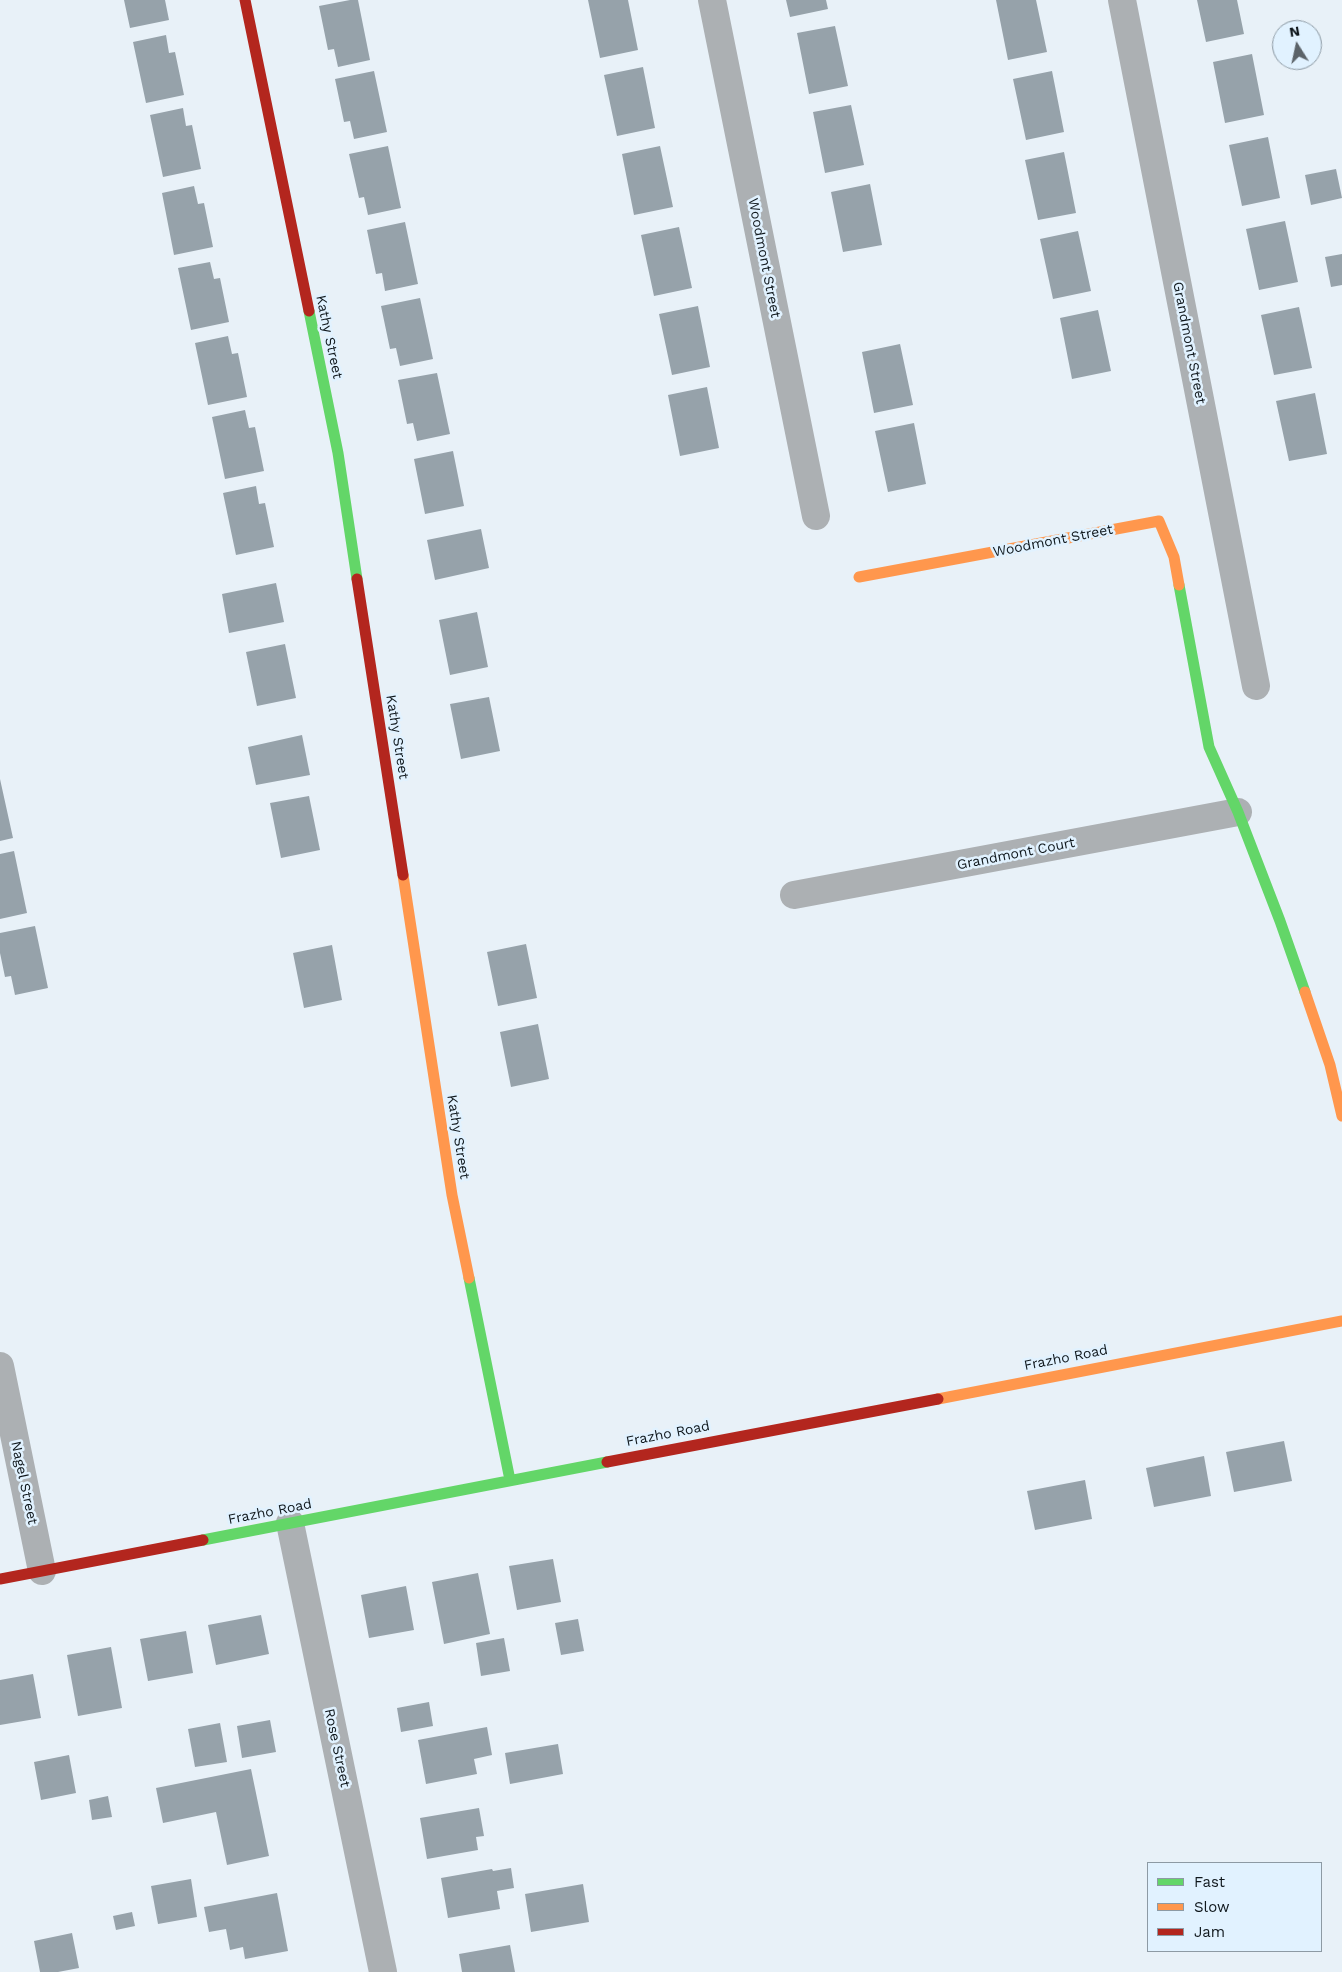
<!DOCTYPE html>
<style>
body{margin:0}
#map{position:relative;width:1342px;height:1972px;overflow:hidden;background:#e8f1f8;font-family:"Work Sans",sans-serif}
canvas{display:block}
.legend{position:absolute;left:1147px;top:1862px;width:175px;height:90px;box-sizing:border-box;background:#e1f2ff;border:1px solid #8d9aa4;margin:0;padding:6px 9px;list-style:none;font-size:15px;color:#0f171c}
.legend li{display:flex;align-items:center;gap:10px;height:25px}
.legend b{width:25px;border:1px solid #8d9aa4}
.north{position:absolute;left:1272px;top:20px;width:50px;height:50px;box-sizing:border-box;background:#e1f2ff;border:1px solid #8d9aa4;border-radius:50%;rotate:350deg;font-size:14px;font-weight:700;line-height:20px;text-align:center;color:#0f171c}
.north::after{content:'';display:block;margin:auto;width:18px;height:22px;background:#5b6369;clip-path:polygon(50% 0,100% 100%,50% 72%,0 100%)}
</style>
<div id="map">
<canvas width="1342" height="1972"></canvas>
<ul class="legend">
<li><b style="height:6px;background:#63d668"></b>Fast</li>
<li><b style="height:6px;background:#ff974d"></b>Slow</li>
<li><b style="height:6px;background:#b3261e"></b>Jam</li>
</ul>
<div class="north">N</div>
</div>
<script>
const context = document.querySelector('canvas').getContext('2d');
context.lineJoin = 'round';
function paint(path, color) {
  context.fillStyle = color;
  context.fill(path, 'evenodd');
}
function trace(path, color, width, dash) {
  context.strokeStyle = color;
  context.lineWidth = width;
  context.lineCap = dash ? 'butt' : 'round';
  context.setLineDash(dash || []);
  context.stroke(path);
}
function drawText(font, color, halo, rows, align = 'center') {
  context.font = font + ' "Work Sans",sans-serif';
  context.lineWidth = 5;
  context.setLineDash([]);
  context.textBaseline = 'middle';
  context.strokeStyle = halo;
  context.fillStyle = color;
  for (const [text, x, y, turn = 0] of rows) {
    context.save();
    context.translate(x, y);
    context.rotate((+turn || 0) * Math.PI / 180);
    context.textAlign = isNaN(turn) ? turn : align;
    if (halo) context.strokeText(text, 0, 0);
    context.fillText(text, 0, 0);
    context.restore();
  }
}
const building = new Path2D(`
 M124 0H165L169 20 130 28Z
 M350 0H358L370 60 338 67 334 49 328 50 319 6Z
 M588 0H628L638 50 600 58Z
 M786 0H826L828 9 790 17Z
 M996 0H1036L1047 52 1008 60Z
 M1197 0H1237L1244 34 1206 42Z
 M835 26 848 86 809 94 797 33Z
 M166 35 169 53 175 52 184 95 146 103 133 42Z
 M1252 54 1264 115 1225 123 1213 62Z
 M643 67 655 128 617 136 604 75Z
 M374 71 387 132 354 139 350 121 344 122 335 79Z
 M1052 71 1064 132 1026 140 1013 79Z
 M851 105 864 165 825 173 813 112Z
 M183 108 186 126 192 125 201 169 163 177 150 115Z
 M1268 137 1280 198 1242 206 1229 145Z
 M388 146 401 208 368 215 364 197 359 198 349 154Z
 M660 146 673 207 634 215 622 154Z
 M1064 152 1076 213 1038 220 1025 160Z
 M1336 169 1342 198 1311 205 1305 175Z
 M870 184 882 245 843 252 831 192Z
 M194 186 198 204 204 203 213 247 174 255 162 193Z
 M1285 221 1298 282 1259 290 1246 229Z
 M405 222 418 284 385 291 382 273 376 274 367 230Z
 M679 227 692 288 654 296 641 235Z
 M1078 231 1091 291 1053 299 1040 239Z
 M1342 254V285L1331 287 1325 257Z
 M210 262 214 279 220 278 229 322 191 330 178 268Z
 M420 298 433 359 400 366 396 348 390 349 381 306Z
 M698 306 710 367 672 375 659 314Z
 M1299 307 1312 368 1274 375 1261 315Z
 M1098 310 1111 371 1072 379 1060 318Z
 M228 336 232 354 238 353 247 397 208 405 195 343Z
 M900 344 913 405 874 413 862 352Z
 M437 373 450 434 417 441 413 423 407 424 398 380Z
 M707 387 719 448 680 456 668 395Z
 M1315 393 1327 454 1289 461 1276 401Z
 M245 410 249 428 255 427 264 471 225 479 212 417Z
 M914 423 926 484 888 492 875 431Z
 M453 451 464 506 425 514 414 459Z
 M256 486 259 504 265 503 274 547 236 555 223 493Z
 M481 529 489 568 435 580 427 540Z
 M276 583 284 622 229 633 222 594Z
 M477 612 488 667 450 675 439 620Z
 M285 644 296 698 257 706 246 652Z
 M489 697 500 751 461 759 450 704Z
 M302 735 310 775 256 785 248 747Z
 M0 779 13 838 0 841Z
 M309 796 320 850 281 858 270 803Z
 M14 851 27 913 0 919V854Z
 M35 926 48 988 15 995 11 976 5 977 0 953V933Z
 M526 944 537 998 498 1006 487 952Z
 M332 945 342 1000 304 1008 293 953Z
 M538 1024 549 1079 511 1087 500 1032Z
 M1284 1441 1292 1481 1234 1492 1226 1452Z
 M1204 1456 1211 1496 1154 1507 1146 1468Z
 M1085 1480 1092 1519 1035 1530 1027 1491Z
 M553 1559 561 1602 517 1610 509 1566Z
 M478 1573 490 1634 444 1644 432 1582Z
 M406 1586 414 1630 369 1638 361 1595Z
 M261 1615 269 1654 216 1665 208 1625Z
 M578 1619 584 1651 561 1655 555 1623Z
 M186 1631 193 1673 148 1681 140 1639Z
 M504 1638 510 1671 481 1676 476 1643Z
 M111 1647 122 1708 78 1716 67 1655Z
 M33 1674 41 1718 0 1725V1680Z
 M429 1702 433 1726 401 1732 397 1708Z
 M270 1720 276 1752 242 1758 237 1726Z
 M220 1723 227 1762 195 1767 188 1729Z
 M487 1727 492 1755 474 1759 477 1774 426 1784 418 1740Z
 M558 1744 563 1774 510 1784 505 1753Z
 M69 1755 76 1793 41 1800 34 1762Z
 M251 1769 269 1856 227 1865 216 1812 163 1823 156 1788Z
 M108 1796 112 1817 92 1820 89 1800Z
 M479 1808 484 1836 476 1837 478 1850 427 1859 420 1818Z
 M511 1868 514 1888 497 1891 500 1909 448 1918 441 1878 492 1869 493 1871Z
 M191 1879 197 1917 158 1924 151 1886Z
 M583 1884 589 1922 531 1932 525 1894Z
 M277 1893 288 1951 245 1959 243 1947 230 1950 226 1929 209 1932 204 1907Z
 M132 1912 135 1926 116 1930 113 1916Z
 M72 1933 79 1968 58 1972H40L34 1941Z
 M510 1945 515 1972H462L459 1954Z`);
const street = new Path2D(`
 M712 0 816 516
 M1122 0 1256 686
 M794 895 1238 812
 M0 1366 42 1571
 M290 1523 383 1972`);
const fast = new Path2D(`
 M309 311 338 453 357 579
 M1179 585 1209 747 1238 812 1280 921 1305 992
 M469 1278 510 1480
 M203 1540 607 1462`);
const slow = new Path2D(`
 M859 577 1159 521 1174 557 1179 585
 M403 875 452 1195 469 1278
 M1305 992 1330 1065 1342 1116
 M938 1399 1342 1321`);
const jam = new Path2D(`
 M245 0 309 311
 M357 579 403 875
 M607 1462 938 1399
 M0 1579 203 1540`);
const streetNames = [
 ["Woodmont Street",764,258,79],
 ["Kathy Street",329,337,78],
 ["Grandmont Street",1189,343,79],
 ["Woodmont Street",1053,541,-11],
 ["Kathy Street",397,737,81],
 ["Grandmont Court",1016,854,-11],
 ["Kathy Street",458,1137,81],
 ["Frazho Road",1066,1358,-11],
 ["Frazho Road",668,1434,-11],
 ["Nagel Street",24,1483,78],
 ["Frazho Road",270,1512,-11],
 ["Rose Street",337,1748,78]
];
paint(building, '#96a2aa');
trace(street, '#acb0b3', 28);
trace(fast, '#63d668', 11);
trace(slow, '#ff974d', 11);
trace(jam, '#b3261e', 11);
drawText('14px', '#0f171c', '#e1f2ff', streetNames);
</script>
